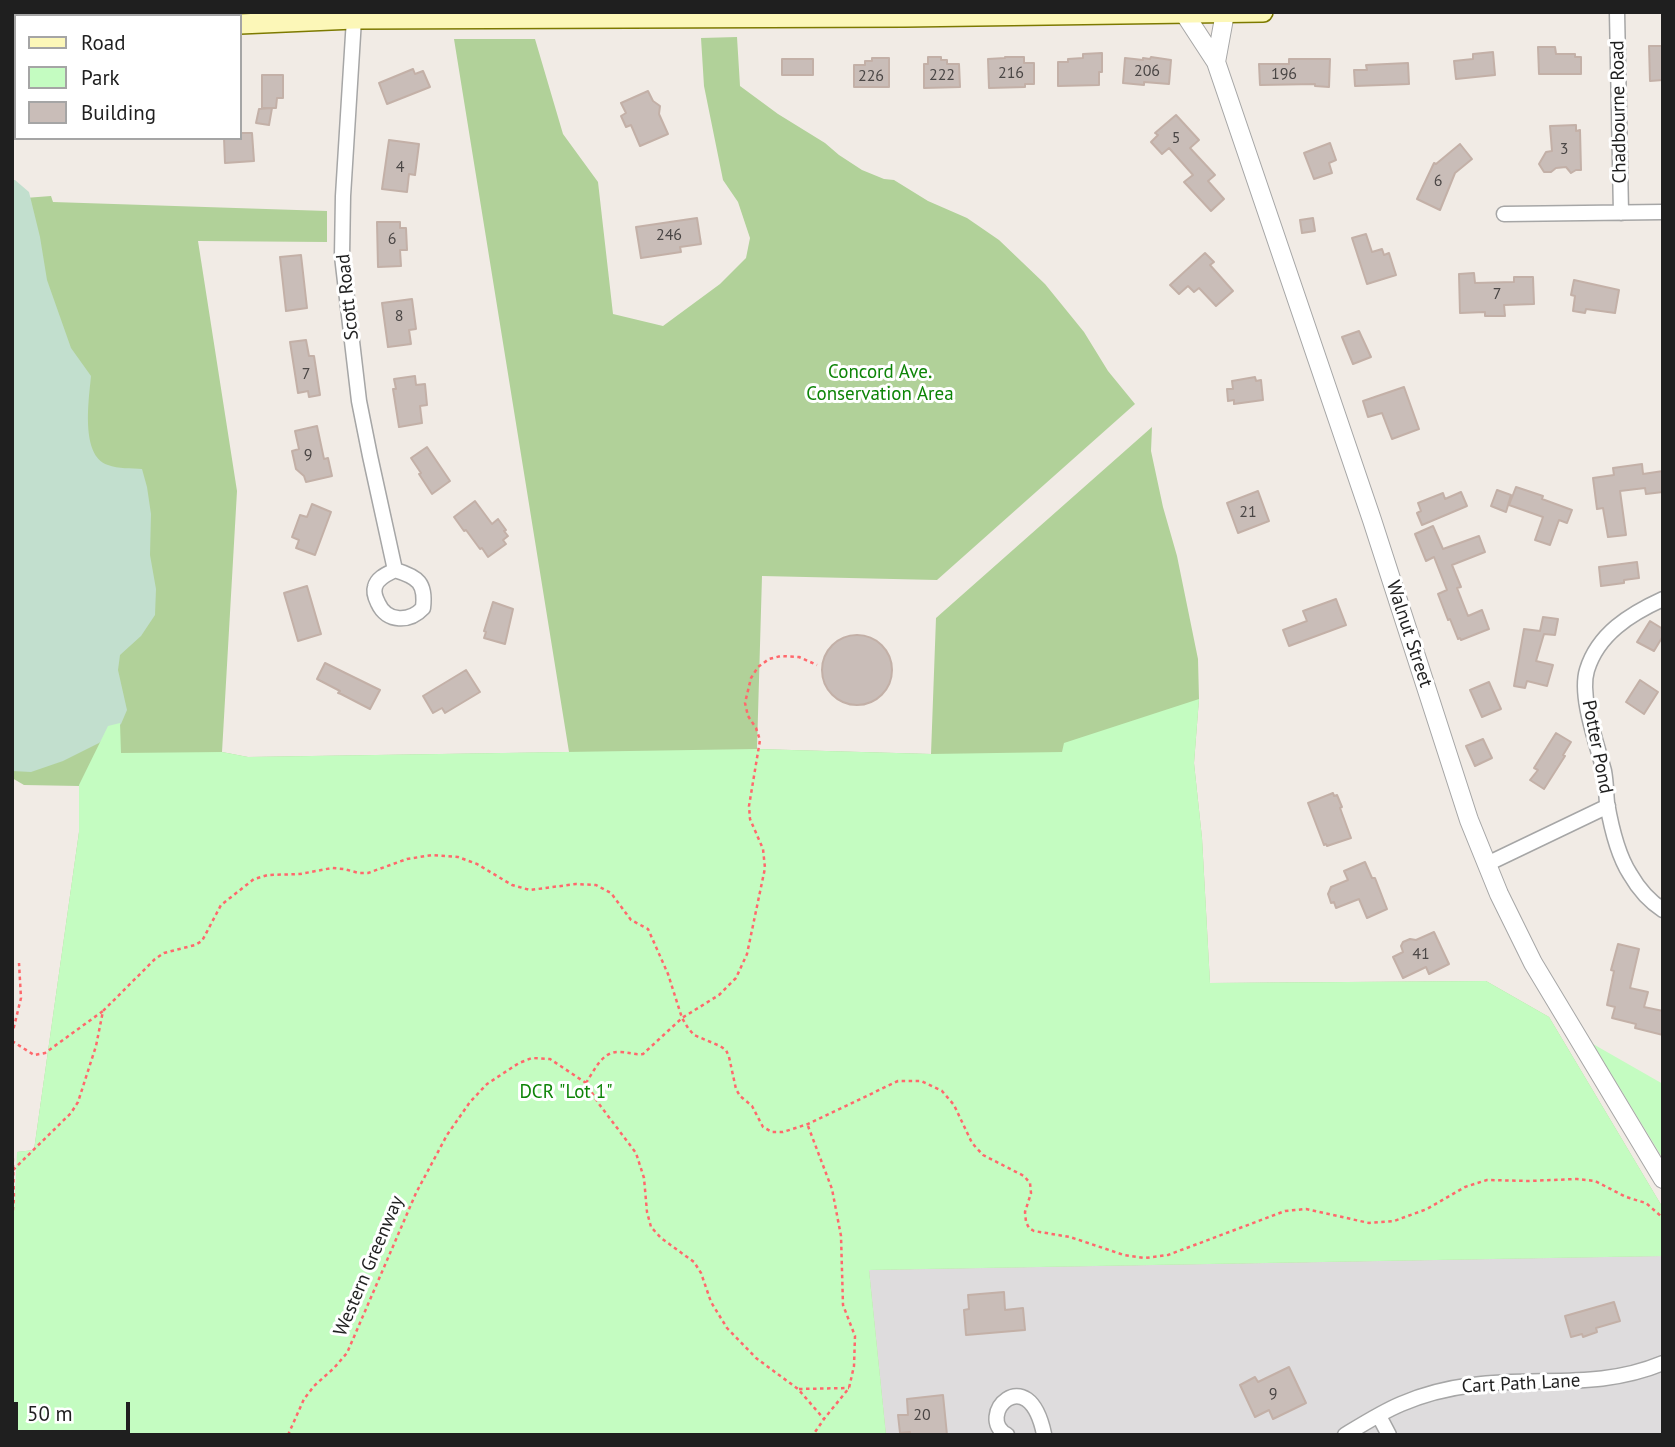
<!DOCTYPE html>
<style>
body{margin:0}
#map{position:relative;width:1675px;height:1447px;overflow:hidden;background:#f1ebe5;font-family:"PT Sans",sans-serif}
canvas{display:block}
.frame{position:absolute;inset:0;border:14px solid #1f1f1f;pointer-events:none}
.legend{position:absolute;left:14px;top:14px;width:228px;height:126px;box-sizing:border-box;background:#fff;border:2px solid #a5a5a5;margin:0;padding:9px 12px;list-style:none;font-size:21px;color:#1f1f1f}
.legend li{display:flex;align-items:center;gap:14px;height:35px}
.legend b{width:35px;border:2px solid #a5a5a5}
.scale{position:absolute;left:14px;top:1402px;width:116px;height:32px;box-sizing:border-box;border:4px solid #1f1f1f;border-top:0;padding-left:9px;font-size:21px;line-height:24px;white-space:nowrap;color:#1f1f1f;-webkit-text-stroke:5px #fff;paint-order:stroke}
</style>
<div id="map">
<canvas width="1675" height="1447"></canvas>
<div class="frame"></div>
<ul class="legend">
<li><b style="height:9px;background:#fcf7b8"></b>Road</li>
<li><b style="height:19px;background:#c4fcc1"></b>Park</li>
<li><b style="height:19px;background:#c9bdb8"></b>Building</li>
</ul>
<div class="scale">50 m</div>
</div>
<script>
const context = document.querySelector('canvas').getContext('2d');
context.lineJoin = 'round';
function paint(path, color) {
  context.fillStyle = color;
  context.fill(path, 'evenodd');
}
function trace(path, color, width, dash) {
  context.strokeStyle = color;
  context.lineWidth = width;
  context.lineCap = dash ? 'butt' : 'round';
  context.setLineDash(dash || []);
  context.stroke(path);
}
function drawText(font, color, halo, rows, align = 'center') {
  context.font = font + ' "PT Sans",sans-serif';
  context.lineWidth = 6;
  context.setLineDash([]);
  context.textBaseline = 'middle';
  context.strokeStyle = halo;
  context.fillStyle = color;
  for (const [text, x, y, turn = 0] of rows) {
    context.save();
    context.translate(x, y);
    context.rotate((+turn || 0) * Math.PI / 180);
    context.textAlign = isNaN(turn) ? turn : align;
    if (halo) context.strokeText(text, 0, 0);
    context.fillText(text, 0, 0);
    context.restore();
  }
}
const residential = new Path2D(`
 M1663 1256V1435H886L869 1270Z`);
const forest = new Path2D(`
 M737 37 740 86 778 114 825 143 839 155 862 170 884 179 894 180 928 201 967 218 999 240 1045 284 1084 332 1108 371 1135 404 937 580 762 576 757 749 931 754 936 618 1152 427 1151 451 1163 507 1177 556 1198 659 1199 699 1194 763 1202 838 1210 983 1486 981 1549 1017 1663 1208V1256L869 1270 886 1435 17 1152 34 1150 79 832V786L24 785 12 778V199L51 196 53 202 327 211V242L198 241 237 491 222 752 248 757 569 752 454 39H535L563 134 598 182 613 314 663 326 720 284 746 258 750 238 738 202 723 180 704 86 701 38Z`);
const wetland = new Path2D(`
 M12 180H15L29 192 40 237 47 280 71 348 91 376C89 399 80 456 108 465 118 469 132 468 142 469L147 487 151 514 150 555 156 589 155 615 141 636 120 655 118 670 127 710 121 724 99 743 63 761 31 772 12 771Z`);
const park = new Path2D(`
 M1199 699 1194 763 1202 838 1210 983 1486 981 1549 1017 1663 1208V1256L869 1270 886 1435H12V1254L17 1152 34 1150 79 832V785L108 726 120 723 121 753 222 752 248 757 756 749 931 754 1062 752 1064 743Z
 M1593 1044 1663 1084V1159Z`);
const building = new Path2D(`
 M1649 46H1663V80L1650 81Z
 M1538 47H1555L1556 54H1575V57H1581V74H1539Z
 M1493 52 1495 75 1456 79 1454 61 1473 59V54Z
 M1102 53V72H1099V85L1058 86V62H1068V59L1083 58V54Z
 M928 57H941V60H947V64H959L960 87 924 88V64H928Z
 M1005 57H1024V63H1034V84H1025V87L989 88 988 59 1005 58Z
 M1151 57 1171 60 1169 84 1144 82V85L1123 83 1125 58 1143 60V58L1150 59Z
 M872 58H889V87H854V65H865V61H872Z
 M782 59H813V75H782Z
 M1289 59H1330L1329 87 1315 86V84L1260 85 1259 64H1289Z
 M1408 63 1409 84 1355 86 1354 70H1367L1366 65Z
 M413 69 415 74 423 71 430 87 387 104 379 83Z
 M262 75H283V98H277L276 108H272L269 125 256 123 259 109 271 108H262Z
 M648 91 653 101 660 106 659 114 668 134 640 146 631 125 626 127 621 116 626 113 621 103Z
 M1176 115 1199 140 1190 148 1215 175 1208 181 1224 199 1211 211 1184 182 1193 175 1169 148 1162 154 1151 142 1158 135 1155 133Z
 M1576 125V131L1580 130 1581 170H1576L1571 173 1566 167 1556 168 1551 172H1544L1539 164 1546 152 1552 151 1550 126Z
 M240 133H252L254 161 225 163 224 138H240Z
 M389 140 419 144 415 175 409 174 407 192 382 189Z
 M1330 143 1336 160 1329 163 1332 173 1314 179 1304 153Z
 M1460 144 1472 159 1455 173 1440 210 1417 199 1434 163 1436 164Z
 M697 218 701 244 680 247 681 252 641 258 636 227Z
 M1313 218 1315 231 1302 233 1300 220Z
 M377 222H400V228H406L407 250H400L401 266 378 267Z
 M1366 234 1372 252 1382 249 1384 255 1389 253 1396 275 1367 284 1352 238Z
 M1205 253 1214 262 1210 265 1233 291 1216 306 1199 288 1194 292 1188 286 1179 294 1170 285Z
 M301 255 307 308 286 311 280 257Z
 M1474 273 1475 283 1514 282V277H1533L1534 304 1504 305 1505 316H1485V312L1460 313 1459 274Z
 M1574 280 1619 290 1615 313 1586 309 1585 313 1573 311 1575 296 1571 295Z
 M412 299 416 329 409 330 411 344 388 347 382 303Z
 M1359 331 1371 357 1353 364 1342 337Z
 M306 340 309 356H314L320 395 309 397 308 391 298 393 290 342Z
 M415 376 416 385 425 384 427 405 420 406 422 423 399 427 393 389H396L394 379Z
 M1255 377 1256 381 1261 380 1263 400 1234 404V400L1228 401 1227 389H1233L1232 381Z
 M1404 387 1419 429 1392 439 1382 413 1368 417 1363 401Z
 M317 426 324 459 328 458 332 476 306 482 304 476 296 469 292 451 299 449 295 431Z
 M427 447 450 481 432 494 419 474 421 473 411 458Z
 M1642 464 1643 474 1663 471V492L1646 494 1645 488 1620 491 1626 535 1608 537 1603 508 1597 509 1593 478 1614 475 1613 468Z
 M1516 487 1543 496 1542 499 1572 510 1567 523 1559 520 1550 545 1535 540 1543 517 1509 505Z
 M1497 490 1511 495 1506 512 1491 506Z
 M1258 491 1269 521 1238 533 1227 503Z
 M1461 492 1467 506 1422 525 1417 513 1421 511 1418 503 1443 493 1445 499Z
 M475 501 492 524 498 519 506 530 504 531 508 536 503 540 506 544 488 557 482 548 480 549 466 530 464 531 454 517Z
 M312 504 331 512 315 555 296 548 299 540 292 537 300 515 307 517Z
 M1433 526 1443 549 1479 536 1485 552 1452 565 1461 587 1457 588 1468 616 1482 610 1489 629 1461 640 1460 638 1458 639 1450 619 1448 620 1438 594 1447 590 1434 557 1426 561 1415 534Z
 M1637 562 1639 578 1624 580V583L1601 586 1599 567Z
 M307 586 321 634 298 641 284 593Z
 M1336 599 1346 625 1289 646 1283 630 1307 621 1303 611Z
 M493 602 513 609 505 644 484 638 486 632 484 631Z
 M1543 617 1558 619 1555 635 1544 634 1536 661 1553 665 1547 686 1527 681 1525 688 1514 686 1524 629 1540 631Z
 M1650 621 1663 629V636L1654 651 1637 642Z
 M822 670a35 35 0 1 1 70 0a35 35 0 1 1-70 0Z
 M325 663 380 690 370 709 341 694 338 693 340 691 317 679Z
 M466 670 480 692 445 713 442 708 433 713 423 696Z
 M1640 680 1658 692 1644 714 1626 702Z
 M1489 682 1501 709 1482 717 1470 690Z
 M1556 733 1571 742 1563 755 1565 756 1544 789 1530 780 1538 770 1534 768Z
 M1483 739 1492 758 1475 766 1466 746Z
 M1333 793 1334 796 1337 795 1342 807 1340 808 1351 838 1327 846 1326 844 1324 845 1308 803Z
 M1365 862 1372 878H1375L1387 909 1367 918 1359 899 1336 908 1334 902 1331 903 1328 894 1331 887 1348 880 1344 871Z
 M1434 932 1449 964 1429 974 1426 967 1403 978 1393 957 1403 952 1401 946 1403 942 1410 939 1416 940Z
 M1618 944 1639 949 1630 988 1648 992 1644 1007 1663 1011V1035L1635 1028 1636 1024 1612 1018 1615 1007 1607 1005 1614 971 1611 970Z
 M1004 1292 1005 1310 1023 1308 1025 1330 966 1335 964 1310 969 1309 968 1295Z
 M1614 1302 1620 1321 1596 1328 1597 1332 1583 1337 1582 1334 1571 1337 1565 1316Z
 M1289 1367 1306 1403 1273 1419 1269 1410 1255 1417 1240 1385 1255 1377 1258 1382Z
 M943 1395 947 1435H910V1432L900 1433 898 1415H908L907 1399Z`);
const path = new Path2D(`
 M12 1035 21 998 19 963
 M12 1041 34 1055 45 1053 103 1011
 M586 1083C594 1071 602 1051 619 1052 628 1052 634 1055 643 1054L682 1018 719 995 736 978 747 954 765 868 763 849 750 819 749 806 760 740 756 728 748 716 745 703 751 678 758 667 769 659 781 656 799 657 817 665
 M808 1126 832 1189 841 1236 843 1305 855 1336 854 1366 849 1388 824 1419 813 1435
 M12 1130 14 1198 12 1221
 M13 1170 71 1113 78 1102 96 1046 103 1011 155 959 164 953 195 945 202 941 221 905 254 879 268 875 300 874 332 868 344 869 359 873H368L407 859 432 855 458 857 477 864 512 885 530 890 576 884 596 885 611 893 631 920 648 929 668 974 682 1018 688 1028 694 1035 720 1046 726 1050 729 1057 736 1089 740 1096 752 1106 763 1127 772 1132H783L808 1124 898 1081H921L942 1091 954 1105 972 1143 983 1155 1024 1176 1030 1183 1031 1193 1025 1212 1026 1222 1029 1228 1034 1231 1070 1237 1124 1255 1145 1258 1168 1255 1285 1211 1306 1209 1369 1223 1394 1221 1427 1209 1465 1187 1487 1180 1528 1181 1577 1179 1595 1181 1626 1197 1646 1203 1663 1218
 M799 1389 849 1388
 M288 1435 304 1399 314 1386 334 1368 347 1353 416 1193 447 1135 470 1102 487 1084 519 1063 532 1058 550 1059 586 1083 599 1104 636 1153 644 1178 647 1212 651 1227 661 1238 694 1262 701 1273 711 1302 727 1328 756 1358 798 1389 824 1419`);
const minor = new Path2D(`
 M1617 12 1621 213
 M354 19 343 196 342 256 359 401 370 456 395 570C387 574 377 578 375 587 373 593 376 599 378 603 387 623 410 622 423 608 426 583 418 577 395 570
 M1504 214 1663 212
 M1663 599C1630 614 1598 634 1587 670 1579 696 1597 744 1604 771 1606 781 1606 792 1607 803 1611 826 1617 854 1630 874 1638 888 1649 901 1663 910
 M1487 864 1608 806
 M1379 1416 1389 1435
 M1007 1435C974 1417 1028 1358 1044 1434
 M1345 1435C1363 1424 1382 1412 1401 1404 1424 1394 1449 1388 1473 1385 1540 1376 1598 1390 1663 1363`);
const tertiary = new Path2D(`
 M1184 13 1216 62 1372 520 1469 820 1499 894 1533 963 1663 1179
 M1216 62 1225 13`);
const secondary = new Path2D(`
 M240 24 354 19 905 17 1263 12
 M12 44 16 43`);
const numberNames = [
 ["206",1147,71],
 ["216",1011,73],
 ["196",1284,74],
 ["222",942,75],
 ["226",871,76],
 ["5",1176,138],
 ["3",1564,149],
 ["4",400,167],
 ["6",1438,181],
 ["246",669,235],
 ["6",392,239],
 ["7",1497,294],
 ["8",399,316],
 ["7",306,374],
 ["9",308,455],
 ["21",1248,512],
 ["41",1421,954],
 ["9",1273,1394],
 ["20",922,1415]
];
const streetNames = [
 ["Chadbourne Road",1619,112,-91],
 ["Scott Road",348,297,-96],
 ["Walnut Street",1409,634,72],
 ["Potter Pond",1597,747,79],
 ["Western Greenway",369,1266,-67],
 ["Cart Path Lane",1521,1384,-3]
];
const parkNames = [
 ["Concord Ave.",880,373],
 ["Conservation Area",880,395],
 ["DCR \"Lot 1\"",566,1093]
];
paint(residential, '#dedcdd');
paint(forest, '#b1d199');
paint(wetland, '#c2dfce');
paint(park, '#c4fcc1');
paint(building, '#c9bdb8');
trace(building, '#c3b0a7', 2);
trace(minor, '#a6a6a6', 17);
trace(tertiary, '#a6a6a6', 20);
trace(secondary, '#7d7a00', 22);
trace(path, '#ff686c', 2.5, [3.5, 3.5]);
trace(minor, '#fff', 14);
trace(tertiary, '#fff', 18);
trace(secondary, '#fcf7b8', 19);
drawText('16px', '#4a4645', null, numberNames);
drawText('19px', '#1f1f1f', '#fff', streetNames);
drawText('19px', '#0d8407', '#fff', parkNames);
</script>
